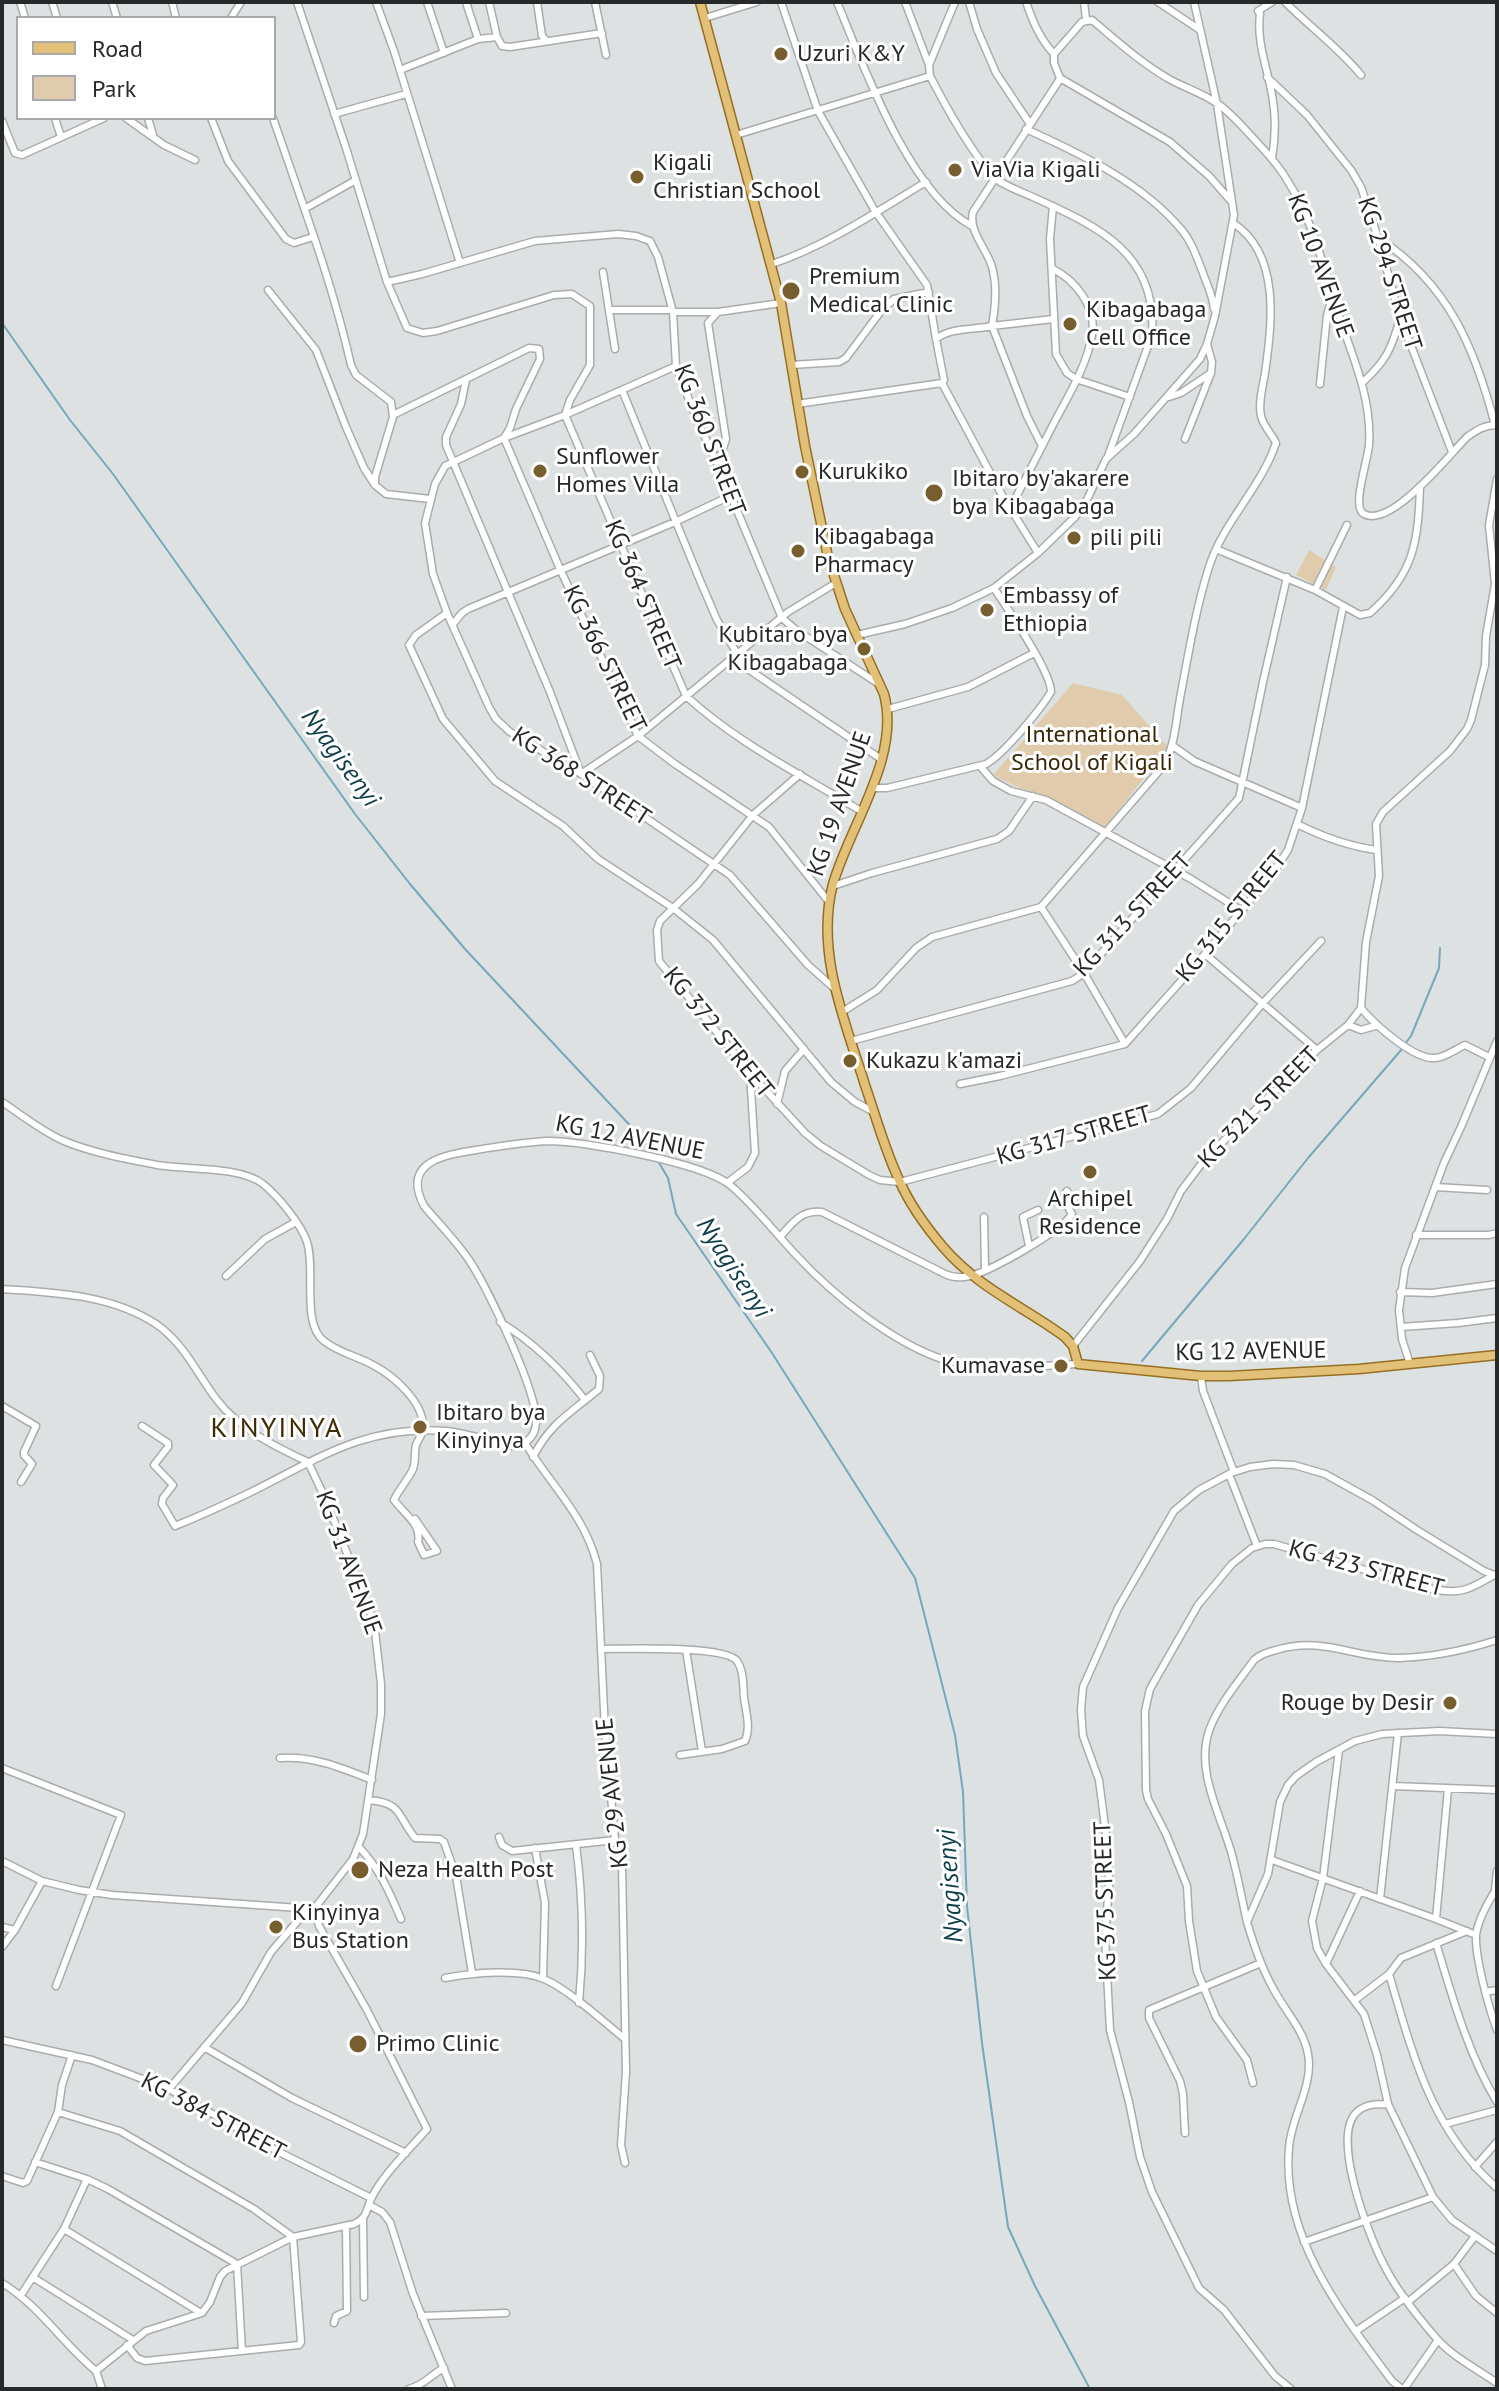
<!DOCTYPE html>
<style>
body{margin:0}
#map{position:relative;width:1499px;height:2391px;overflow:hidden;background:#dde1e2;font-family:"PT Sans",sans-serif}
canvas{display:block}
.frame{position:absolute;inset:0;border:4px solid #272829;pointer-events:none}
.legend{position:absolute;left:16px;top:16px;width:260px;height:104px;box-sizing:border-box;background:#fff;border:2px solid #a9a9a9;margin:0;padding:10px 14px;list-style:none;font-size:24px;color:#272829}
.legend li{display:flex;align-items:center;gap:16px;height:40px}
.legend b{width:40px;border:2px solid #a9a9a9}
</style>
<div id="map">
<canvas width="1499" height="2391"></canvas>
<div class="frame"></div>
<ul class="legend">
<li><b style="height:10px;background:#e3c078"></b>Road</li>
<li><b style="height:22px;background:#e0ccad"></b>Park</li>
</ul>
</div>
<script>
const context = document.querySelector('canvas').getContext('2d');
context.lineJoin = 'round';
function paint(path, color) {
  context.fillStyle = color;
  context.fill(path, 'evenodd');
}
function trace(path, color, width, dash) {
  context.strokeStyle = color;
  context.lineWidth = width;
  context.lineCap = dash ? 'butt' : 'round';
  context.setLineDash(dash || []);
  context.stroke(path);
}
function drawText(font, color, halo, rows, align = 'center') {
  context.font = font + ' "PT Sans",sans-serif';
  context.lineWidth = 6;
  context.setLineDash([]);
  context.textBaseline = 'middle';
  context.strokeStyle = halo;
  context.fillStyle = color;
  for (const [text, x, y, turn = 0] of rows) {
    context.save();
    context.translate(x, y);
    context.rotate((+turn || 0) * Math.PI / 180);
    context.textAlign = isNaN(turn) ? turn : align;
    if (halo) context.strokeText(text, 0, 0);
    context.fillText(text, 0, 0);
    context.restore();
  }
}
const green = new Path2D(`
 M1309 550 1336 567 1326 590 1296 575Z
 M1073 683 1122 695 1168 747 1104 829 993 775Z`);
const stream = new Path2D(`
 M2 323 70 420 113 474 355 814 410 884 465 949 639 1135 655 1155
 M1405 1044 1411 1036 1439 968 1440 948
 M658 1161 668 1178 676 1214 772 1353 915 1578 955 1735 963 1792 967 1906 982 2043 1008 2227 1035 2286 1090 2389
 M1142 1361 1244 1239 1308 1158 1402 1049`);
const minor = new Path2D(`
 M20 2 25 18
 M52 2 57 18
 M112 2 117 18
 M172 2 176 18
 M297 2 346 148 387 282 407 328 423 333 437 331 554 295 572 294 590 306V365L570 400 565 415 686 696C737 743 802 775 861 811
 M376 2 394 51 460 263
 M427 2 444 53
 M466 2 478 39
 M489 2 497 37 502 46 510 47 602 33
 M537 2 542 36 547 41
 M595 2 606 55
 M781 2 818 111 875 211 927 285 936 339
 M837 2C864 67 909 193 972 226
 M905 2 929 65 930 76C946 107 963 138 984 165 988 170 991 176 996 179 1007 187 1022 192 1035 198 1099 227 1158 254 1152 335L1108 456
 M969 2 977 29 996 73 1030 124
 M1026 2C1033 22 1040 39 1054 54
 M1084 2 1086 19
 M1158 2 1200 30
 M1285 2C1310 27 1339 48 1361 75
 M1258 11 1260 14C1256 44 1269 72 1273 101 1276 120 1275 140 1272 158
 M1258 11 1272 2
 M231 18 241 2
 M705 18 757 2
 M929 65 955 2
 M400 70 478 39 497 37
 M1267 77 1307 115 1351 170 1361 187 1378 238 1400 317 1452 452
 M1060 78 1170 142 1209 176 1231 201
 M334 114 406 94
 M55 118 61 137
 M126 118 164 145 195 160
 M148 118 153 135
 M211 118 228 161 286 239 294 243 313 237
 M273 118C301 200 332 281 351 365L356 375 391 402 393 417 375 477V485L386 494 430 499
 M2 121 15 153 22 155 104 118
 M1026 129C1081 154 1141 182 1181 229 1192 242 1197 258 1203 273 1207 285 1213 296 1214 309
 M736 135 930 76
 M1053 206 1050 239 1056 354 1067 373 1076 379 1130 397
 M306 208 356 180
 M1378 238C1448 283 1475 348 1495 425
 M772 264C828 245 876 212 926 182
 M603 272 615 349
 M387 282 422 274 535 241 618 234 636 236 650 241 658 257 673 312 676 366 696 418 718 465 782 618 796 630 879 684
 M268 290 316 350 346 427 364 468 375 485
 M609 310H672
 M673 312H718L781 303
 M718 312 708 323 726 439 718 465
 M791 365 839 362 846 358 881 311 894 299 929 292
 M676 366 565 415 504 438 445 466 435 484 425 523 433 574 447 613 489 707 496 719 510 732 581 774 730 875 808 965 835 989
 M466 380 461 404 446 437V445L550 692 581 774 638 736 788 612 836 583
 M942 383 1002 495 1038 553
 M1362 383C1386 361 1391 350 1400 319
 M1320 384 1327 315 1332 298
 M622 390 699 578 717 620 745 667 881 759
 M1169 397 1181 393 1211 373
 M797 404 942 383 944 380 936 339C951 327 974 330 992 326 995 309 997 284 992 267 987 249 968 231 973 212L1058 82 1060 78 1054 63V54L1082 22 1092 20C1117 41 1141 63 1169 79 1185 88 1203 93 1218 104 1231 113 1242 126 1253 138 1265 151 1278 164 1287 180 1315 223 1325 275 1341 322 1355 362 1372 402 1369 445 1368 460 1351 508 1364 514 1391 529 1450 454 1467 437 1477 430 1484 425 1497 425
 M393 415 529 348 539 349 540 359 516 409 510 428 504 438 560 569 638 736 675 764 769 827 829 902
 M1185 439 1211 373 1212 362 1207 344
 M1042 446 1027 416 992 326 1053 319
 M1011 507C1026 478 1041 448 1056 419 1070 393 1088 363 1092 334 1097 307 1075 280 1053 269
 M1216 549 1315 590 1360 615 1370 613C1414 574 1418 543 1420 487
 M1315 590 1347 525
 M447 613 416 635 409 645 443 719 495 781 563 826 598 859 673 908 713 940 831 1082 855 1102 874 1112
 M453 624 462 613 468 609 675 522 730 496
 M857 635 905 624 952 608 994 588 1038 553 1075 517 1085 504 1106 459 1134 434 1200 359 1207 344 1215 316 1234 215 1217 104 1194 2
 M888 709 968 687 1034 653
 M1173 746 1194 761 1302 808
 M980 766 993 781 1011 791 1046 800 1191 879 1242 911
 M800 774 753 815 698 884 660 921 657 930 659 961 750 1073 805 1133 821 1146 869 1175 880 1180 900 1182 1158 1114 1191 1088 1262 1004 1321 941
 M872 788H887L986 764C1004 754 1040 710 1051 692 1051 671 1007 608 994 588
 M1297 824C1323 837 1348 846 1376 850
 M833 886 872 873 997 839 1009 831 1033 796
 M1041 907 1084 973 1125 1044
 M1205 954 1317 1050
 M1361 1008C1374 1024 1414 1060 1435 1058 1444 1058 1456 1049 1465 1045L1489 1057
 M842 1012 877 990 916 948 932 937 1041 907 1165 764C1176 741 1176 718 1181 693 1189 651 1196 608 1209 567 1223 522 1261 488 1276 443 1272 434 1263 426 1261 416 1258 402 1263 386 1265 373 1272 324 1281 254 1233 223
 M1348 1025 1361 1030 1375 1026
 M851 1041 1072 981 1084 973 1239 798 1263 682 1287 577
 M960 1084 1000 1076 1125 1044 1205 954 1273 873 1288 850 1302 808 1343 607
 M2 1102C22 1115 41 1131 64 1141 93 1153 127 1159 157 1165 188 1170 240 1166 263 1184 278 1196 301 1224 307 1242 316 1269 301 1324 324 1341 339 1353 357 1356 373 1365 394 1376 425 1403 423 1429 422 1435 418 1440 416 1445 414 1453 416 1461 413 1469 408 1480 399 1489 394 1500 404 1514 422 1524 418 1542L424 1555 437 1551 415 1519
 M777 1104 785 1071 804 1049
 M727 1183 748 1167 755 1153 750 1073
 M1435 1187 1487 1190
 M984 1217 985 1269
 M1416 1235H1489L1497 1233
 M780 1237C793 1222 801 1210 822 1212L945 1274C953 1278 961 1278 970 1276 991 1271 1062 1231 1072 1214L1063 1198 1067 1191
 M1029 1246 1023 1217 1038 1210
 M226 1276 265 1239 296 1222
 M2 1289C55 1293 110 1294 156 1324 184 1343 197 1374 217 1400 239 1429 276 1447 308 1462
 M1400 1292 1432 1293 1497 1284
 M500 1322C533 1342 561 1369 585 1400
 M1401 1327 1458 1323 1497 1318
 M1073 1346 1140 1261 1167 1219 1181 1191 1205 1159 1317 1050 1348 1025 1361 1008 1366 942 1379 876 1376 824 1383 812 1450 751 1467 729 1471 720 1485 665 1486 636 1495 584 1489 525 1497 479
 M1410 1364 1402 1339 1399 1310 1405 1268 1444 1163 1461 1127 1497 1041
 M1201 1376 1203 1391 1234 1472
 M2 1406 36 1426 24 1452V1455L32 1464 21 1482
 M142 1426 168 1443V1447L154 1465 173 1485 163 1498 162 1504 175 1526C200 1516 224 1505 249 1493 316 1460 366 1424 446 1431 467 1433 487 1440 507 1446 522 1447 535 1440 536 1423 539 1395 488 1289 471 1263 458 1243 440 1225 424 1206 401 1162 444 1155 476 1150 500 1146 525 1142 549 1141 585 1141 703 1163 730 1185 755 1206 775 1233 797 1256 833 1295 894 1344 945 1360 987 1373 1034 1366 1078 1364
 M525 1443C550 1484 585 1516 597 1564L605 1731 615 1840 622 1864 626 2072 621 2145 625 2163
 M533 1457C550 1423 572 1412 599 1389L600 1376 590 1355
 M308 1462 326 1500 374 1622 381 1684V1714L363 1834 353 1859 314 1909
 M1229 1474 1257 1546
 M601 1649C624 1649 726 1645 737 1661 744 1671 743 1686 744 1698 746 1712 751 1728 745 1741L722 1749 680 1755
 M686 1650 702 1751
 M1339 1750 1323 1878 1312 1921 1317 1948 1326 1964 1364 2014 1377 2055 1388 2104 1433 2197 1452 2220 1497 2251
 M280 1758C314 1756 342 1768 372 1780
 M2 1768 121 1815 56 1986
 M1393 1786 1497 1790
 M369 1800C403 1803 397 1816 415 1838L440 1839 444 1842 456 1876 472 1973
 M499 1837 502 1845 512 1851 615 1840
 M576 1845C583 1898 584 1950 579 2003
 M359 1847C379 1868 390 1893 401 1919
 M535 1848 545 1903 543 1978
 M1272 1860 1436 1919 1476 1935
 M2 1861 42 1881 79 1890 112 1895 314 1909
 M1497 1888C1488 1902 1478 1919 1476 1935 1475 1958 1489 2009 1497 2030
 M1495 1890 1497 1871
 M1380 1899 1398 1733
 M1436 1919 1448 1789
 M1247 1922C1242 1900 1238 1877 1232 1855 1221 1815 1194 1770 1210 1728 1220 1703 1239 1681 1254 1660 1261 1654 1267 1652 1276 1650 1324 1636 1352 1658 1399 1658 1432 1657 1466 1650 1497 1640
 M2 1927 15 1930 42 1881
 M1436 1943C1452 1996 1468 2054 1497 2102
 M2 1947 15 1930
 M1326 1964 1360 1891
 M1389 1974C1413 2055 1431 2130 1497 2188
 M445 1978C472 1973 519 1968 544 1979 568 1989 604 2022 625 2039
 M1485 1992 1497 1990
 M1355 2000 1389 1974 1401 1958 1467 1931
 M2 2040 92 2060 169 2089 279 2152 371 2198
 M204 2047 292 2098 406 2153
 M1253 2083 1247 2060 1216 2017 1197 1971 1189 1921 1187 1886 1166 1834 1148 1799 1146 1790 1145 1711 1150 1689 1198 1605 1232 1564 1252 1548 1265 1544H1274L1432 1589C1461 1595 1470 1589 1494 1575
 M169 2089 242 2003 271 1952 308 1909
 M1388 2104C1378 2104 1366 2104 1358 2111 1329 2134 1369 2236 1383 2263 1396 2290 1417 2316 1437 2339 1453 2357 1477 2369 1497 2383
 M58 2112 120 2131 254 2209 293 2237 301 2342 299 2345 145 2361 137 2358 127 2345
 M1445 2124 1497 2110
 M1185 2133 1183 2094 1180 2081 1149 2018V2010L1261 1963
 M35 2162 87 2179 108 2189 237 2264 242 2351
 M1475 2167 1497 2142
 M2 2176 23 2183 27 2181 58 2112 62 2085 72 2055
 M369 2205 382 2212 390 2222 413 2294 452 2389
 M363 2220 364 2297
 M64 2229 201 2313
 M1475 2236 1454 2264 1476 2296 1497 2313
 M1304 2242 1433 2197
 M34 2278 133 2340
 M2 2283C40 2306 62 2343 96 2371
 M21 2295 64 2229 87 2179
 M1408 2302 1454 2264
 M421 2316 506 2313
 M334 2323 336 2316 347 2311 346 2226
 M1356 2331 1405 2298
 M102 2389 96 2371 146 2331 202 2313 210 2302 220 2277 225 2271 293 2237 354 2224C368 2217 365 2212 371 2199 382 2175 410 2149 427 2129L367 2010 319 1926 314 1909
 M409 2389C426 2384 429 2376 444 2368
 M1291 2389 1275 2376 1224 2310 1199 2288 1152 2192 1140 2157 1129 2102 1110 2030 1105 1936 1109 1885 1108 1850 1099 1780 1083 1736 1081 1710 1083 1687 1118 1608 1174 1511 1199 1490 1231 1473 1250 1467 1273 1464 1294 1465 1325 1474 1372 1500 1417 1530 1484 1571 1497 1576
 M1402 2389 1392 2381C1342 2314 1281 2237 1289 2148 1291 2116 1314 2086 1308 2054 1304 2030 1285 2011 1274 1990 1262 1969 1254 1946 1247 1922L1268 1874 1280 1802 1288 1785 1296 1776 1316 1762 1355 1741 1382 1734 1439 1731 1497 1734
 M1404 2389 1438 2340`);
const major = new Path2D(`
 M700 2 781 303 805 446 828 557 845 609 884 694C901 757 850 825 833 884 815 952 845 1021 865 1085 876 1117 885 1151 900 1182 910 1205 927 1228 943 1247 977 1287 1024 1307 1065 1337L1073 1346 1078 1364 1201 1376H1229L1359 1369 1497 1355`);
const markers = [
 [781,54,8,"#785d2f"],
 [955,170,8,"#785d2f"],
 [637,177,8,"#785d2f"],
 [791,291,10,"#785d2f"],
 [1070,324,8,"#785d2f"],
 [540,471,8,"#785d2f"],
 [802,472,8,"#785d2f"],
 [934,493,10,"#785d2f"],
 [1074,538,8,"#785d2f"],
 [798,551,8,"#785d2f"],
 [987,610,8,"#785d2f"],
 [864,649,8,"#785d2f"],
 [850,1061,8,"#785d2f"],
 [1090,1172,8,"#785d2f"],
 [1061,1366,8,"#785d2f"],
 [420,1427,8,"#785d2f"],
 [1450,1703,8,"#785d2f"],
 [360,1870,10,"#785d2f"],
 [276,1927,8,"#785d2f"],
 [358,2044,10,"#785d2f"]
];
const poiNames = [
 ["Uzuri K&Y",797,54],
 ["Kigali",653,163],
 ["Christian School",653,191],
 ["ViaVia Kigali",971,170],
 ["Premium",809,277],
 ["Medical Clinic",809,305],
 ["Kibagabaga",1086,310],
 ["Cell Office",1086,338],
 ["Sunflower",556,457],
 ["Homes Villa",556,485],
 ["Kurukiko",818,472],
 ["Ibitaro by'akarere",952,479],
 ["bya Kibagabaga",952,507],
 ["Kibagabaga",814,537],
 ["Pharmacy",814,565],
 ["pili pili",1090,538],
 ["Embassy of",1003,596],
 ["Ethiopia",1003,624],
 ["Kubitaro bya",848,635,"right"],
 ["Kibagabaga",848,663,"right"],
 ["Kukazu k'amazi",866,1061],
 ["Archipel",1090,1199,"center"],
 ["Residence",1090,1227,"center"],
 ["Kumavase",1045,1366,"right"],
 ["Ibitaro bya",436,1413],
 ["Kinyinya",436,1441],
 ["Rouge by Desir",1434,1703,"right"],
 ["Neza Health Post",378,1870],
 ["Kinyinya",292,1913],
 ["Bus Station",292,1941],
 ["Primo Clinic",376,2044]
];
const streetNames = [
 ["KG 10 AVENUE",1320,266,70],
 ["KG 294 STREET",1389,274,72],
 ["KG 360 STREET",709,440,69],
 ["KG 364 STREET",642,595,67],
 ["KG 366 STREET",604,659,64],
 ["KG 368 STREET",581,777,33],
 ["KG 19 AVENUE",840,804,-71],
 ["KG 313 STREET",1133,915,-47],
 ["KG 315 STREET",1232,917,-51],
 ["KG 372 STREET",718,1033,51],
 ["KG 321 STREET",1259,1108,-45],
 ["KG 317 STREET",1074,1136,-16],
 ["KG 12 AVENUE",630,1138,11],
 ["KG 12 AVENUE",1251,1352,-1],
 ["KG 31 AVENUE",348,1563,70],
 ["KG 423 STREET",1366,1569,15],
 ["KG 29 AVENUE",613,1793,-96],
 ["KG 375 STREET",1106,1901,-92],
 ["KG 384 STREET",213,2117,28]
];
const parkNames = [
 ["International",1092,735],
 ["School of Kigali",1092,763]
];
const waterNames = [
 ["Nyagisenyi",340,758,54],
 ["Nyagisenyi",733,1268,57],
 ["Nyagisenyi",951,1886,-94]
];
const quarterNames = [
 ["KINYINYA",277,1429]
];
paint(green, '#e0ccad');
trace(stream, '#75a8b9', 2);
trace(minor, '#a9acad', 9);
trace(major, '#957022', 11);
trace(minor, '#fff', 6);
trace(major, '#e3c078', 8);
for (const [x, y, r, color] of markers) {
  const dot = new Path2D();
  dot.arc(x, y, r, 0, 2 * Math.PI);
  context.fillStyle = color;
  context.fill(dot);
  trace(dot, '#fff', 3);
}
drawText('24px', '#272829', '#fff', poiNames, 'left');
drawText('24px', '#272829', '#fff', streetNames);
drawText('24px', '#382605', '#fff', parkNames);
drawText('italic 26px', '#0f3e4b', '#fff', waterNames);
context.letterSpacing = '2px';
drawText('28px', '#3f2b04', '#fff', quarterNames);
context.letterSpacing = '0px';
</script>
